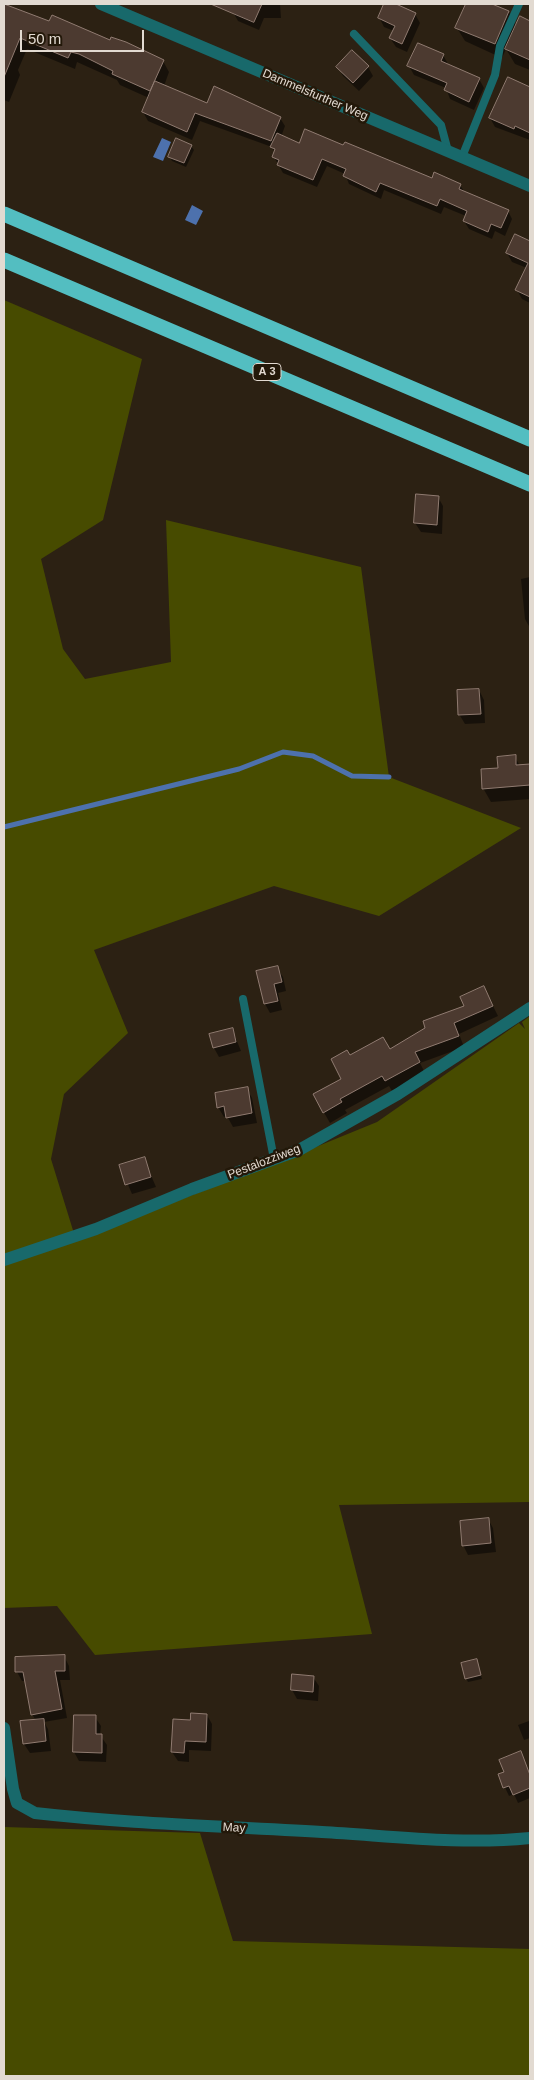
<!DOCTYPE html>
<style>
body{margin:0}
#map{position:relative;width:534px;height:2080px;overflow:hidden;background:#2c2113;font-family:Arial,sans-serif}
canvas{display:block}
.frame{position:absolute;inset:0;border:5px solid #e2dad1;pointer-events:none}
.scale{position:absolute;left:20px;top:30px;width:124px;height:22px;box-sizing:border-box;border:2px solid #e2dad1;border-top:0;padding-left:6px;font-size:15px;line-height:18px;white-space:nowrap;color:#e2dad1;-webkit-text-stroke:4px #231809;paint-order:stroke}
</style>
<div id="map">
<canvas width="534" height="2080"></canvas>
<div class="frame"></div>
<div class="scale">50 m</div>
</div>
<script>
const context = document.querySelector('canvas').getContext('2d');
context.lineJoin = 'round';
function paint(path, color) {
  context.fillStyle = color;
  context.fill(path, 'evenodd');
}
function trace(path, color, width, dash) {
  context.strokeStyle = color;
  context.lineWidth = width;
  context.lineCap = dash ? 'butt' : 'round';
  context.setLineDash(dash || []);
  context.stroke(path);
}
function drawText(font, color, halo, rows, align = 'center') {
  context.font = font + ' Arial,sans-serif';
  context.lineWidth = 5;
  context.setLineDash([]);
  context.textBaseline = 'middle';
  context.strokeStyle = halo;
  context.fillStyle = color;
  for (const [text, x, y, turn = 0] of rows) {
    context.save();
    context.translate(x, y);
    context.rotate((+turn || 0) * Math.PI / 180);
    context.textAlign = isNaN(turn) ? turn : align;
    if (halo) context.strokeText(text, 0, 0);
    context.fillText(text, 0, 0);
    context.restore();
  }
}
const green = new Path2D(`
 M4 300 142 359 103 520 41 559 63 649 85 679 171 662 166 520 361 567 389 777 521 828 379 916 274 886 94 950 128 1033 64 1094 51 1159 76 1240 306 1151 377 1122 519 1023 525 1029 522 1022 530 1016V1502L339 1505 372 1634 95 1655 57 1606 4 1608Z
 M4 1827 200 1833 233 1941 530 1949V2076H4Z`);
const water = new Path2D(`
 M162 138 171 142 163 161 153 157Z
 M192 205 203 211 196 225 185 220Z`);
const shadow = new Path2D(`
 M4 4 50 23 163 61 169 72 164 86 208 105 280 118 285 126 281 137 300 145 432 180 460 185 465 193 508 211 512 219 505 236 495 231 492 239 469 229 464 221 466 216 444 207 441 214 384 190 381 199 349 184 345 174 327 166 317 187 283 173 274 157 275 153 272 147 200 121 192 140 148 121 143 112 149 98 120 85 117 80 77 62 75 69 27 49 18 70 20 75 9 102 4 100Z
 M237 4H280L281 18H264L259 30 238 21 233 12Z
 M385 4H393L415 14 420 23 407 52 396 47 390 38 394 31 384 27 379 17Z
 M467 4H489L509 12 517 26 520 18 530 22V70L515 64 506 49 502 58 465 41 457 28Z
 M443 55 448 64 479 79 484 88 474 110 450 99 446 88 414 75 409 66Z
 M338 67H368L373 76 359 91 343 76Z
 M520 101 530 106V140L495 127 490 118Z
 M191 146 194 150 186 167 172 161 170 157Z
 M515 236 530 242V303L522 299 517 290 527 268 512 262 507 253Z
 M417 496 438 497 443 506 442 534 421 532 415 523Z
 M530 577V628L525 619 521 579Z
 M479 690 484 700 485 723 465 724 459 714Z
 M515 757 520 766H530V799L491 802 483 788 499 769Z
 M277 968 283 977 286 991 278 993 282 1010 270 1013 265 1004Z
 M484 988 498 1016 459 1034 464 1047 420 1063 425 1073 392 1091 389 1086 345 1110 347 1113 330 1123 314 1095 342 1080 350 1057 389 1050 465 1007Z
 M232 1029 241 1051 219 1057 214 1048Z
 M247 1089 252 1098 257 1123 233 1127 227 1116 224 1117 218 1107Z
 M144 1159 156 1187 132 1194 120 1166Z
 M488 1519 493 1528 496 1552 468 1555 463 1545Z
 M64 1656 69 1666 70 1680H60L67 1718 44 1722 48 1729 51 1751 30 1753 24 1744 22 1722 36 1721 32 1714 26 1681H22L17 1672Z
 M476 1660 482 1679 468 1682 466 1678Z
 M293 1676 313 1677 319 1686 318 1701 297 1699 292 1690Z
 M207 1715 212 1724 211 1751 189 1750V1762L178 1761 172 1752 191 1721Z
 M75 1716 95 1717 101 1726 100 1735 107 1745 106 1762 79 1761 74 1752Z
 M529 1721 530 1738 524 1740 518 1725Z
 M521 1753 530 1773V1798L518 1803 514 1794 509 1796 499 1775 505 1772Z`);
const stream = new Path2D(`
 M4 827 239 769 283 752 313 756 352 776 389 777`);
const building = new Path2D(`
 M4 4 49 21 52 15 110 40 111 37 126 42 164 60 150 91 112 74 113 71 79 54 71 52 68 58 20 38 4 77Z
 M211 4H262L254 22Z
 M384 4H396L416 13 402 44 389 38 395 26 378 18Z
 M466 4H492L509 11 495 44 455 28Z
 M520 16 530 21V60L505 49Z
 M418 43 444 54 441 61 480 78 469 102 444 90 447 83 407 66Z
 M352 50 369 66 353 83 336 67Z
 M508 77 530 87V133L515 126 514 129 489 118Z
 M155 81 207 103 214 86 281 117 271 141 195 113 187 132 142 112Z
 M305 129 343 145 345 142 432 178 434 172 461 184 459 189 509 210 501 228 491 224 488 232 463 221 467 211 440 199 437 206 380 183 376 192 343 176 346 169 322 159 313 180 277 165 279 160 272 157 275 149 270 147 277 133 299 143Z
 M176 138 192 145 184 163 168 157Z
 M515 234 530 241V297L515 290 528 263 506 253Z
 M416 494 439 496 437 525 414 523Z
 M479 689 481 714 458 715 457 690Z
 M516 755V765L530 764V785L482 789 481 769 498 768 497 757Z
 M278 966 282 982 274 984 278 1001 264 1004 256 971Z
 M484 986 493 1006 454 1023 459 1036 415 1052 420 1062 385 1081 382 1076 340 1099 342 1102 323 1113 313 1094 341 1079 331 1059 347 1050 350 1055 383 1037 390 1049 425 1028 423 1021 464 1006 460 997Z
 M233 1028 236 1042 213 1048 209 1034Z
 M248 1087 252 1113 226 1118 224 1106 217 1108 215 1093Z
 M145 1157 151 1177 125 1185 119 1165Z
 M489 1518 491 1543 462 1546 460 1521Z
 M65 1655V1671H55L62 1709 31 1715 23 1672H15V1657Z
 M477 1659 481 1675 465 1679 461 1663Z
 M292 1674 314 1676 313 1692 291 1690Z
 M191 1713 207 1714 206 1742 185 1741 184 1753 171 1752 173 1719 190 1720Z
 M74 1715H96V1734H102V1753L73 1752Z
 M44 1719 46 1741 23 1744 20 1721Z
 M521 1751 530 1775V1788L513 1795 509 1786 503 1788 498 1774 504 1772 499 1760Z`);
const service = new Path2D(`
 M354 34 441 125 448 151
 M462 157 495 75 500 46 519 4
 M243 999 274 1159`);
const minor = new Path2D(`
 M101 4 530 186
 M4 1260 96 1229 192 1189 299 1150 398 1094 530 1008
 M4 1728 13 1789 17 1803 35 1813C131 1824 227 1826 322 1832 392 1836 461 1845 530 1838`);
const motorway = new Path2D(`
 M4 214 530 439
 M4 260 530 484`);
const shields = [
 [267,372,28]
];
const shieldNames = [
 ["A 3",267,372]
];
const streetNames = [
 ["Dammelsfurther Weg",315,95,23],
 ["Pestalozziweg",264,1162,-21],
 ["May",234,1828,3]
];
paint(green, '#474b00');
paint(water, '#4d71ad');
paint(shadow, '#0007');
trace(stream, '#4d71ad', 5);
paint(building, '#4c3a30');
trace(building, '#907b71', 1);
trace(service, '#18696b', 8);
trace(minor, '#18696b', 12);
trace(motorway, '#53bec1', 15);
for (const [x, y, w] of shields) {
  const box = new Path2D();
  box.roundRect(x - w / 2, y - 8.5, w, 17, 4);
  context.fillStyle = '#231809';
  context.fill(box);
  trace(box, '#e2dad1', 1);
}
drawText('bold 11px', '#e2dad1', null, shieldNames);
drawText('12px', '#e2dad1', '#231809', streetNames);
</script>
